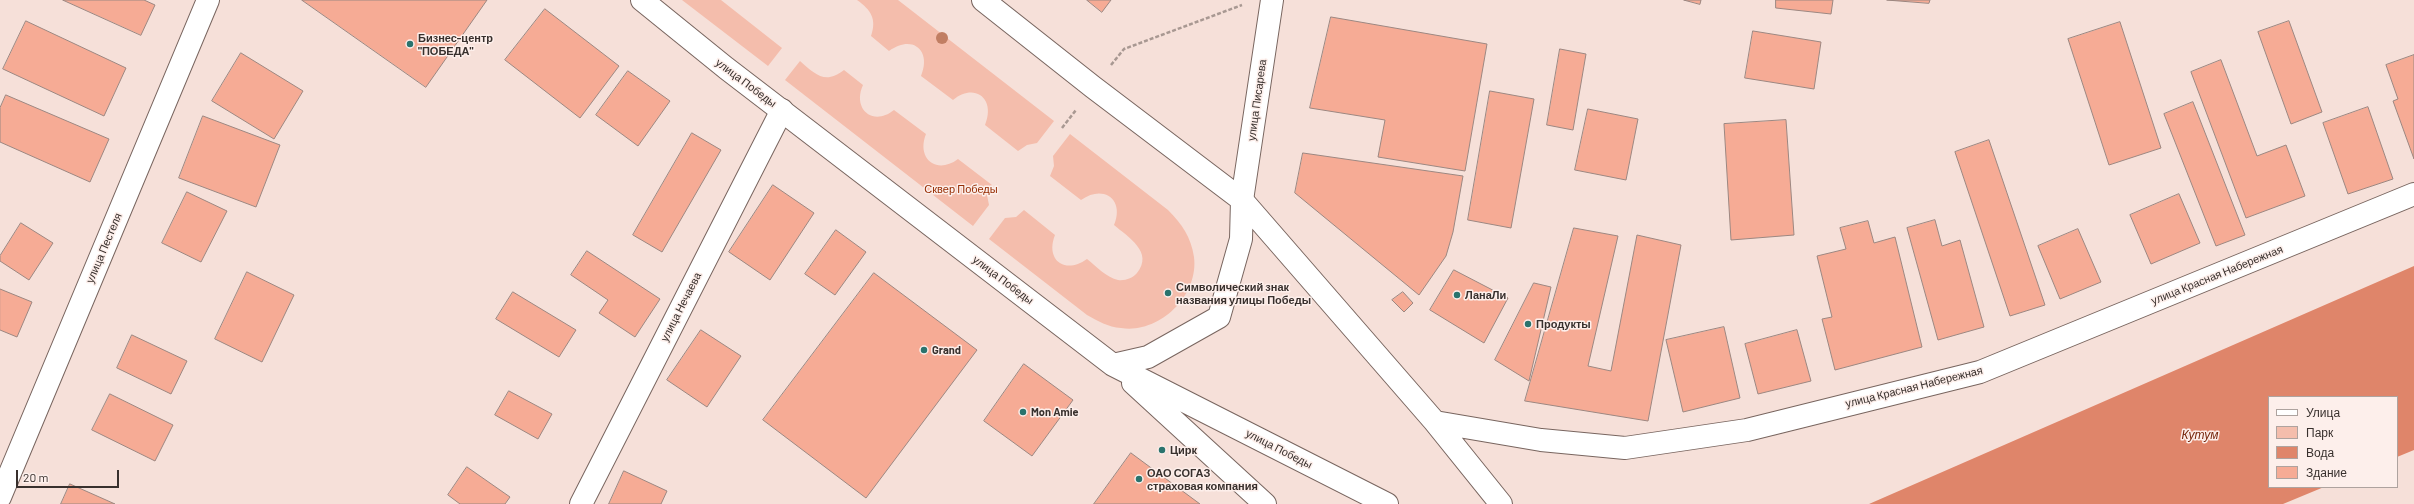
<!DOCTYPE html>
<meta charset="utf-8">
<style>
body{margin:0}
#map{position:relative;width:2414px;height:504px;overflow:hidden;background:#f6e0d9;font-family:Barlow,sans-serif}
canvas{display:block}
.legend{position:absolute;left:2268px;top:396px;width:130px;height:92px;box-sizing:border-box;background:#fdefeb;border:1px solid #aea39f;margin:0;padding:5px 7px;list-style:none;font-size:12px;color:#38302d}
.legend li{display:flex;align-items:center;gap:8px;height:20px}
.legend b{width:20px;border:1px solid #aea39f}
.scale{position:absolute;left:16px;top:470px;width:103px;height:18px;box-sizing:border-box;border:2px solid #38302d;border-top:0;padding-left:5px;font-size:12px;line-height:14px;white-space:nowrap;color:#38302d;-webkit-text-stroke:3px #fdefeb;paint-order:stroke}
</style>
<div id="map">
<canvas width="2414" height="504"></canvas>
<ul class="legend">
<li><b style="height:5px;background:#fff"></b>Улица</li>
<li><b style="height:11px;background:#f4bdac"></b>Парк</li>
<li><b style="height:11px;background:#df856a"></b>Вода</li>
<li><b style="height:11px;background:#f6ab95"></b>Здание</li>
</ul>
<div class="scale">20 m</div>
</div>
<script>
const context = document.querySelector('canvas').getContext('2d');
context.lineJoin = 'round';
function paint(path, color) {
  context.fillStyle = color;
  context.fill(path, 'evenodd');
}
function trace(path, color, width, dash) {
  context.strokeStyle = color;
  context.lineWidth = width;
  context.lineCap = dash ? 'butt' : 'round';
  context.setLineDash(dash || []);
  context.stroke(path);
}
function drawText(font, color, halo, rows, align = 'center') {
  context.font = font + ' Barlow,sans-serif';
  context.lineWidth = 3;
  context.setLineDash([]);
  context.textBaseline = 'middle';
  context.strokeStyle = halo;
  context.fillStyle = color;
  for (const [text, x, y, turn = 0] of rows) {
    context.save();
    context.translate(x, y);
    context.rotate((+turn || 0) * Math.PI / 180);
    context.textAlign = isNaN(turn) ? turn : align;
    if (halo) context.strokeText(text, 0, 0);
    context.fillText(text, 0, 0);
    context.restore();
  }
}
const green = new Path2D(`
 M682 0H721L782 48 768 66Z
 M857 0H898L1054 121 1037 143 1027 145 1018 151 985 125C996 99 975 82 953 100L921 76C932 50 912 34 889 51L871 36C877 19 871 10 857 0Z
 M800 61C815 74 825 85 844 70L863 85C852 109 873 127 894 110L926 134C916 159 937 175 958 159L992 185 987 195 989 205 973 226 785 80Z
 M1070 134 1168 210C1182 224 1191 237 1194 257 1199 296 1159 334 1121 328 1108 327 1098 321 1087 315L989 239 1005 218 1016 217 1024 210 1055 235C1045 260 1065 275 1087 259 1096 266 1107 278 1118 280 1125 281 1133 278 1137 273 1154 252 1128 237 1114 225 1125 199 1103 184 1081 200L1050 176 1054 166 1053 156Z`);
const water = new Path2D(`
 M2414 266V450L2397 457V397H2269V487H2324L2283 504H1869Z`);
const building = new Path2D(`
 M63 0H144L155 5 141 35Z
 M302 0H487L426 87Z
 M1087 0H1111L1102 12Z
 M1684 0H1701L1700 4Z
 M1776 0H1833L1831 14 1776 8Z
 M1887 0H1930L1929 3Z
 M545 9 619 66 580 118 505 60Z
 M1331 17 1487 44 1465 171 1378 157 1385 120 1310 108Z
 M26 21 126 68 104 116 3 69Z
 M2289 21 2322 112 2291 124 2258 32Z
 M2120 22 2161 148 2109 165 2068 39Z
 M1753 31 1821 42 1814 89 1745 78Z
 M1560 49 1586 54 1573 130 1547 125Z
 M241 53 303 91 274 139 212 101Z
 M2414 55V159L2393 101 2398 99 2386 65Z
 M2221 60 2257 156 2286 145 2305 196 2246 218 2191 72Z
 M628 71 670 101 638 146 596 115Z
 M1490 91 1534 99 1511 228 1468 220Z
 M6 95 109 139 90 182 0 142V108Z
 M2193 102 2245 235 2216 246 2164 114Z
 M2368 107 2393 179 2348 194 2323 123Z
 M1588 109 1638 119 1626 180 1575 170Z
 M203 116 280 145 256 207 179 178Z
 M1786 120 1794 235 1731 240 1724 124Z
 M692 133 721 150 662 252 633 235Z
 M1989 140 2045 305 2010 316 1955 152Z
 M1303 153 1463 176 1453 232 1446 256 1419 295 1295 193Z
 M773 185 814 213 770 280 729 252Z
 M187 192 227 211 201 262 162 243Z
 M2179 194 2200 243 2151 264 2130 215Z
 M1935 220 1942 246 1960 240 1984 327 1938 340 1907 228Z
 M1868 221 1874 243 1895 237 1922 347 1835 370 1822 319 1832 317 1817 256 1846 249 1840 228Z
 M21 223 53 243 29 280 0 261V256Z
 M1574 228 1618 236 1588 366 1611 371 1637 235 1681 245 1648 421 1525 401Z
 M2078 229 2101 282 2060 299 2038 246Z
 M836 230 866 252 835 295 805 274Z
 M587 251 660 299 635 337 599 313 608 300 571 275Z
 M1454 270 1508 298 1484 343 1430 310Z
 M247 272 294 295 262 362 215 339Z
 M874 273 977 350 866 498 763 420Z
 M1534 283 1551 287 1529 381 1495 360Z
 M0 289 32 302 17 337 0 330Z
 M513 292 576 330 559 357 496 319Z
 M1403 292 1413 303 1404 312 1392 300Z
 M1724 327 1740 398 1683 412 1666 340Z
 M701 330 741 356 707 407 667 380Z
 M1797 330 1811 381 1758 394 1745 344Z
 M132 335 187 361 171 394 117 368Z
 M1024 364 1073 400 1032 456 984 421Z
 M509 391 552 414 538 439 495 415Z
 M110 394 173 425 155 461 92 430Z
 M1131 453 1200 504H1094Z
 M467 467 510 497 505 504H460L448 495Z
 M624 471 667 491 661 504H609Z
 M70 484 115 504H61Z`);
const path = new Path2D(`
 M1111 65 1124 49 1242 5
 M1062 128 1076 110`);
const street = new Path2D(`
 M1242 200 1272 0
 M0 497 208 0
 M581 504 782 110`);
const secondary = new Path2D(`
 M642 0 726 68 1113 365 1387 504
 M983 0 1093 87 1242 200 1435 422 1501 504
 M1113 365 1148 357 1219 317 1241 239 1242 200
 M1133 383 1265 504
 M1435 422 1541 440 1625 448 1747 430 1980 372 2414 194`);
const trees = [
 [942,38]
];
const markers = [
 [410,44,4,"#2a736d"],
 [1168,293,4,"#2a736d"],
 [1457,295,4,"#2a736d"],
 [1528,324,4,"#2a736d"],
 [924,350,4,"#2a736d"],
 [1023,412,4,"#2a736d"],
 [1162,450,4,"#2a736d"],
 [1139,479,4,"#2a736d"]
];
const poiNames = [
 ["Бизнес-центр",418,38],
 ["\"ПОБЕДА\"",418,51],
 ["Символический знак",1176,287],
 ["названия улицы Победы",1176,300],
 ["ЛанаЛи",1465,295],
 ["Продукты",1536,324],
 ["Grand",932,350],
 ["Mon Amie",1031,412],
 ["Цирк",1170,450],
 ["ОАО СОГАЗ",1147,473],
 ["страховая компания",1147,486]
];
const streetNames = [
 ["улица Победы",746,83,37],
 ["улица Писарева",1257,100,-82],
 ["улица Пестеля",104,248,-67],
 ["улица Красная Набережная",2217,275,-22],
 ["улица Победы",1003,280,37],
 ["улица Нечаева",681,307,-63],
 ["улица Красная Набережная",1914,387,-14],
 ["улица Победы",1279,449,27]
];
const parkNames = [
 ["Сквер Победы",961,189]
];
const waterNames = [
 ["Кутум",2200,435]
];
paint(green, '#f4bdac');
paint(water, '#df856a');
paint(building, '#f6ab95');
trace(building, '#9c8781', 1);
trace(street, '#78655f', 24);
trace(secondary, '#78655f', 24);
trace(path, '#a89892', 2.5, [4, 2]);
trace(street, '#fff', 22);
trace(secondary, '#fff', 22);
context.fillStyle = '#c17e63';
for (const [x, y] of trees) {
  context.beginPath();
  context.arc(x, y, 6, 0, 2 * Math.PI);
  context.fill();
}
for (const [x, y, r, color] of markers) {
  const dot = new Path2D();
  dot.arc(x, y, r, 0, 2 * Math.PI);
  context.fillStyle = color;
  context.fill(dot);
  trace(dot, '#fdefeb', 1.5);
}
drawText('bold 11px', '#38302d', '#fdefeb', poiNames, 'left');
drawText('11px', '#38302d', '#fdefeb', streetNames);
drawText('11px', '#962d03', '#fdefeb', parkNames);
drawText('italic 12px', '#76250a', '#fdefeb', waterNames);
</script>
